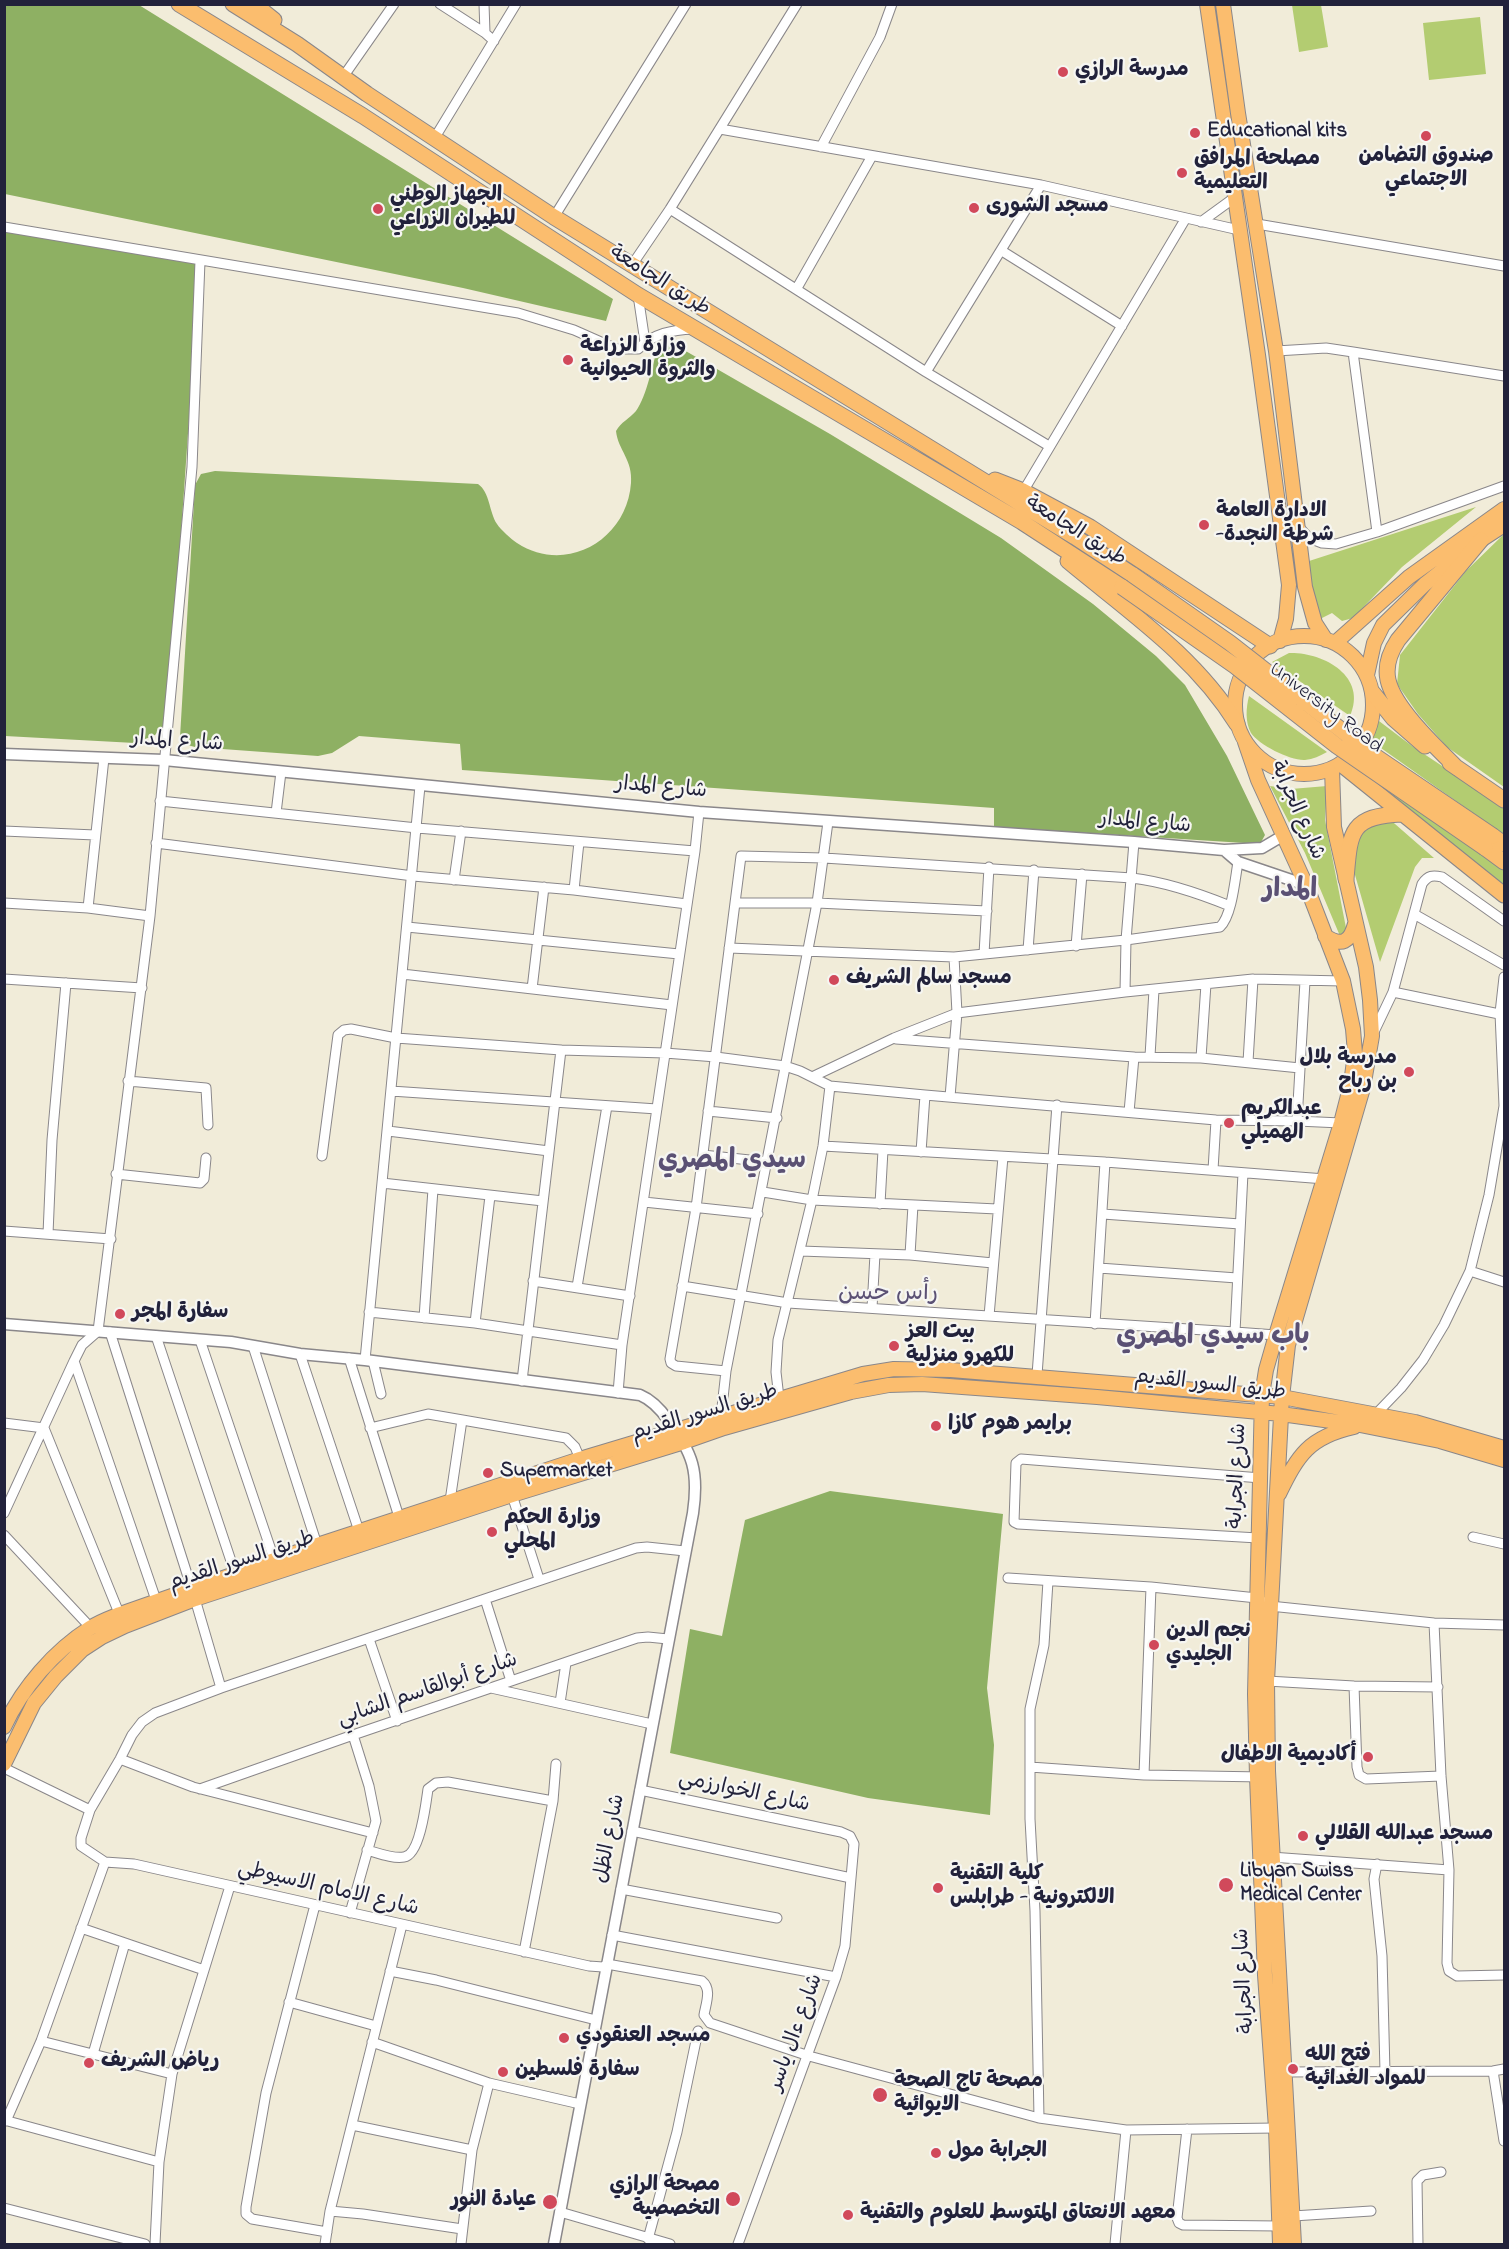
<!DOCTYPE html>
<meta charset="utf-8">
<style>
body{margin:0}
#map{position:relative;width:1509px;height:2249px;overflow:hidden;background:#f1ecd9;font-family:"Indie Flower",sans-serif}
canvas{display:block}
.frame{position:absolute;inset:0;border:6px solid #22223b;pointer-events:none}
</style>
<div id="map">
<canvas width="1509" height="2249"></canvas>
<div class="frame"></div>
</div>
<script>
const context = document.querySelector('canvas').getContext('2d');
context.lineJoin = 'round';
function paint(path, color) {
  context.fillStyle = color;
  context.fill(path, 'evenodd');
}
function trace(path, color, width, dash) {
  context.strokeStyle = color;
  context.lineWidth = width;
  context.lineCap = dash ? 'butt' : 'round';
  context.setLineDash(dash || []);
  context.stroke(path);
}
function drawText(font, color, halo, rows, align = 'center') {
  context.font = font + ' "Indie Flower","Playpen Sans Arabic",sans-serif';
  context.lineWidth = 4.5;
  context.setLineDash([]);
  context.textBaseline = 'middle';
  context.strokeStyle = halo;
  context.fillStyle = color;
  for (const [text, x, y, turn = 0] of rows) {
    context.save();
    context.translate(x, y);
    context.rotate((+turn || 0) * Math.PI / 180);
    context.textAlign = isNaN(turn) ? turn : align;
    if (halo) context.strokeText(text, 0, 0);
    context.fillText(text, 0, 0);
    context.restore();
  }
}
const green = new Path2D(`
 M1292 5H1321L1328 47 1299 52Z
 M1480 17 1486 74 1429 80 1423 23Z
 M1476 507 1402 567 1353 618 1342 621 1332 613 1320 619 1311 601 1306 562Z
 M1504 534V787L1447 747 1418 714 1397 684 1400 655 1466 571Z
 M1289 653C1323 652 1368 676 1350 716L1272 662Z
 M1249 696 1327 752C1320 756 1313 759 1305 760 1291 761 1259 745 1251 733 1245 722 1246 708 1249 696Z
 M1379 721 1412 746 1504 807V835L1371 741Z
 M1359 765 1414 806 1504 870V887L1355 770Z
 M1270 786 1291 789 1327 786 1325 820 1347 933 1340 936 1305 853Z
 M1387 817 1434 858H1422L1415 867 1380 962 1351 861 1352 837Z`);
const forest = new Path2D(`
 M5 4 139 5 613 299 606 321 463 288 5 194Z
 M5 227 200 261 168 720 155 735 135 743 5 736Z
 M670 342 830 434 1001 538 1093 604 1156 656 1185 685 1227 756 1265 835 1260 844 994 827V808L462 770 460 744 359 736 332 753 318 756 195 747 184 744 180 737 195 485 201 474 215 471 478 484C490 492 489 512 497 524 501 530 511 539 517 543 566 575 627 540 631 483 633 460 618 450 616 431 621 422 629 419 636 411 647 396 653 362 659 343Z
 M830 1491 1003 1514 987 1688 994 1745 990 1815 868 1798 670 1753 690 1629 722 1636 745 1520Z`);
const minor = new Path2D(`
 M440 4 485 33 494 41
 M484 4 485 33
 M343 77 394 4
 M720 129 1041 185 1239 230
 M434 139 516 4
 M821 147 880 37 892 4
 M670 209 926 372 1049 446
 M554 217 686 4
 M1201 222 1234 198
 M1257 224 1504 266
 M4 227 518 313 574 330 617 349H638C654 333 672 330 694 329
 M1002 251 1122 326
 M632 265 670 209 797 4
 M797 288 872 156
 M638 295 645 342
 M1276 351 1326 348 1353 352
 M926 372 1041 185
 M1021 495 1186 218
 M1298 526 1309 538 1322 543 1336 544 1377 532 1504 486
 M1377 532 1353 352 1504 376
 M160 801 417 828 695 851
 M276 813 281 772
 M4 831 95 835
 M156 843 413 876 574 890 687 904
 M454 880 461 831
 M574 890 579 842
 M4 903 88 908 150 916
 M735 903H817L987 911
 M88 908 104 758
 M1414 914 1504 965
 M407 927 679 954
 M1076 946 1082 874
 M729 948 954 957 1126 940 1220 927C1232 916 1235 879 1238 862
 M1028 950 1034 870
 M984 954 989 867
 M402 974 672 1005
 M4 979 142 988
 M532 989 544 887
 M1125 992 1126 940 1134 842
 M1393 992 1504 1015
 M1373 1034 1393 992 1422 884C1428 875 1433 875 1442 877L1504 921
 M896 1039 1134 1057 1201 1058 1300 1068
 M1150 1056 1154 990
 M1201 1058 1206 984
 M1248 1062 1253 979
 M812 1077 894 1038 957 1013 1125 992 1253 979 1343 981
 M128 1081 206 1088 208 1125
 M391 1091 657 1109
 M950 1097 957 1013 954 957
 M708 1111 777 1118
 M1129 1112 1134 1057
 M1297 1121 1305 981
 M388 1131 549 1151
 M823 1146 1105 1162 1325 1179
 M921 1152 925 1095
 M703 1155 768 1162
 M322 1156 338 1035 344 1030 351 1029 396 1038 561 1050 665 1053 716 1057 785 1066 800 1071 830 1086 925 1095 1216 1120 1297 1121 1341 1123
 M1213 1170 1216 1120
 M116 1174 200 1183 204 1179 206 1158
 M382 1183 543 1201
 M763 1192 812 1200 997 1209
 M644 1202 758 1214
 M880 1204 883 1150
 M1103 1214 1240 1224
 M4 1231 111 1239
 M48 1234 52 1140 66 983
 M801 1251 910 1255 993 1263
 M910 1255 913 1205
 M1099 1268 1237 1278
 M1470 1271 1504 1282
 M533 1281 630 1296
 M682 1286 788 1303 1235 1332 1243 1173
 M577 1287 607 1106
 M872 1308 875 1254
 M369 1312 475 1323 622 1345
 M989 1316 1003 1157
 M424 1318 433 1189
 M475 1323 490 1196
 M1095 1324 1105 1162
 M110 1332 195 1599 221 1688
 M1235 1332 1276 1335
 M156 1336 235 1573
 M200 1340 274 1559
 M253 1346 317 1545
 M300 1354 359 1531
 M349 1358 399 1517
 M365 1360 420 786
 M74 1361 156 1600
 M373 1361 381 1394
 M726 1371 676 1366 671 1363 670 1359 696 1208 741 856 824 858 1132 878C1166 882 1198 893 1230 906
 M1037 1375 1057 1105
 M522 1381 561 1050
 M618 1393 622 1345 695 851 699 812
 M779 1398 776 1372 778 1340 812 1200 823 1146 830 1086
 M1376 1414 1401 1388 1423 1360 1444 1325 1470 1271 1489 1195 1504 1106 1500 1013 1504 977
 M721 1416 726 1371 817 903 828 822
 M4 1423 44 1428 121 1618
 M370 1428 428 1414 566 1438 575 1447 580 1459
 M512 1495 539 1579
 M450 1501 462 1420
 M4 1513 74 1361 82 1345 98 1331 150 916 192 467 200 261
 M4 1535 91 1628
 M1473 1537 1504 1544
 M1258 1538 1018 1524 1014 1522 1016 1463 1021 1459 1261 1478
 M685 1551 647 1547 636 1548 221 1688 155 1713 142 1722 132 1735 120 1759 90 1810 81 1838V1846L105 1862 134 1864 589 1966 603 1967 607 1964 702 1981C712 1989 706 2003 704 2015L710 2023 809 2056 1039 2118 1126 2130 1276 2128
 M1008 1578 1151 1587 1257 1598 1270 1606 1434 1623 1504 1625
 M485 1599 511 1681
 M1434 1623 1441 1776 1449 1870 1447 1963 1449 1971 1457 1976 1504 1975
 M369 1639 397 1721
 M1267 1681 1354 1686 1438 1687
 M1354 1686 1357 1767 1359 1775 1366 1779 1441 1776
 M491 1688 652 1724
 M560 1703 566 1663
 M120 1759 193 1787 373 1833
 M1030 1767V1709L1044 1645 1048 1581
 M4 1768 90 1810
 M1144 1775 1151 1587
 M200 1789 353 1735 637 1638 648 1637 668 1639
 M640 1790 841 1832 850 1836 854 1844 845 1946 836 1977 738 2244
 M632 1831 851 1878
 M367 1850C378 1853 393 1859 404 1857 420 1855 426 1803 428 1789L436 1783 448 1782 553 1801
 M1271 1857 1449 1870
 M1377 1864 1374 1879 1382 1956 1385 2072
 M621 1889 777 1918
 M315 1905 266 2093 246 2207V2214L252 2219 327 2232
 M350 1913 376 1821 369 1786 353 1735
 M81 1928 204 1970
 M612 1935 836 1977
 M524 1952 553 1801 556 1764
 M390 1971 436 1980 596 2020
 M289 2002 376 2026
 M41 2041 172 2074
 M372 2042 489 2083 580 2104
 M93 2054 125 1943
 M1493 2071 1504 2141
 M1285 2072 1493 2071 1504 2069
 M1039 2118 1035 1911 1030 1819V1767L1144 1775 1263 1777
 M4 2120 159 2162
 M6 2121 41 2041 105 1862
 M352 2125 472 2150
 M1187 2129 1177 2218 1179 2223 1183 2225 1279 2226
 M4 2208 145 2244
 M330 2211 363 2214 462 2229
 M560 2212 670 2244
 M1293 2216 1371 2211
 M648 2239 677 2132 698 2031
 M155 2244 159 2162 172 2074 230 1886
 M325 2244 330 2211 402 1925
 M461 2244 472 2150 489 2083
 M1115 2244 1126 2130
 M1418 2244 1417 2181 1423 2175 1441 2172`);
const tertiary = new Path2D(`
 M4 754 164 760 699 812 1134 842 1224 850 1262 848 1284 835
 M1224 850 1238 862 1306 885
 M4 1324 231 1342 300 1354 365 1360 640 1395C652 1400 661 1410 668 1420 693 1453 699 1472 693 1513L554 2244`);
const primary = new Path2D(`
 M1207 4 1258 355 1289 585 1286 619 1280 641
 M1223 4 1238 113 1276 351 1305 587 1315 623 1326 640
 M1235 705a69 69 0 1 1 138 0a69 69 0 1 1-138 0Z
 M1335 643 1409 577 1504 509
 M1367 675 1374 643 1383 625 1425 584 1481 540 1504 525
 M1245 742 1258 780 1306 885 1343 981 1353 1029 1355 1053 1351 1084 1341 1123 1276 1335 1266 1370 1262 1395 1255 1694 1257 1777 1265 1975 1276 2128 1280 2244
 M1325 936C1342 947 1350 942 1355 924
 M1279 1494C1298 1455 1309 1437 1354 1427
 M4 1727C22 1688 54 1651 90 1628 99 1622 110 1618 120 1614L317 1545 580 1459 863 1374 894 1369 951 1370 1282 1397 1415 1422 1504 1448
 M4 1764 34 1703 56 1676 82 1650 102 1637 125 1626 195 1599 512 1495 684 1442 724 1428 851 1392 889 1385 922 1384 1097 1397 1281 1414 1360 1425 1440 1441 1504 1460
 M1294 2244 1268 1771 1267 1681 1282 1397 1288 1345 1363 1088 1372 1036 1370 1000 1366 967 1334 827 1332 769`);
const trunk = new Path2D(`
 M179 4 363 116 638 295 1022 522 1122 587
 M233 4 297 44 367 94 554 217 1075 537 1133 575
 M254 4 274 20
 M995 480 1023 491 1090 527 1270 646
 M1068 561C1128 611 1195 656 1237 724
 M1373 693 1393 718 1425 746
 M1450 763 1504 800
 M1341 764 1504 895
 M1457 768C1437 748 1394 708 1388 680 1385 666 1390 652 1398 640L1481 540
 M1493 836 1504 844
 M1485 848 1504 862
 M1346 879C1350 833 1349 816 1401 814`);
const trunkBridge = new Path2D(`
 M1133 575 1230 643 1372 754 1493 836
 M1122 587 1235 666 1337 746 1485 848`);
const markers = [
 [1063,72,6,"#d1495b"],
 [1195,133,6,"#d1495b"],
 [1426,136,6,"#d1495b"],
 [1182,173,6,"#d1495b"],
 [974,208,6,"#d1495b"],
 [378,209,6,"#d1495b"],
 [568,360,6,"#d1495b"],
 [1204,525,6,"#d1495b"],
 [834,980,6,"#d1495b"],
 [1409,1072,6,"#d1495b"],
 [1229,1123,6,"#d1495b"],
 [120,1314,6,"#d1495b"],
 [894,1346,6,"#d1495b"],
 [936,1426,6,"#d1495b"],
 [488,1473,6,"#d1495b"],
 [492,1532,6,"#d1495b"],
 [1154,1645,6,"#d1495b"],
 [1368,1757,6,"#d1495b"],
 [1303,1836,6,"#d1495b"],
 [1226,1885,8,"#d1495b"],
 [938,1888,6,"#d1495b"],
 [564,2038,6,"#d1495b"],
 [89,2063,6,"#d1495b"],
 [1293,2069,6,"#d1495b"],
 [503,2072,6,"#d1495b"],
 [880,2095,8,"#d1495b"],
 [936,2153,6,"#d1495b"],
 [733,2199,8,"#d1495b"],
 [550,2202,8,"#d1495b"],
 [848,2215,6,"#d1495b"]
];
const poiNames = [
 ["مدرسة الرازي",1075,72],
 ["Educational kits",1207,133],
 ["صندوق التضامن",1426,158,"center"],
 ["الاجتماعي",1426,182,"center"],
 ["مصلحة المرافق",1194,161],
 ["التعليمية",1194,185],
 ["الجهاز الوطني",390,197],
 ["للطيران الزراعي",390,221],
 ["مسجد الشورى",986,208],
 ["وزارة الزراعة",580,348],
 ["والثروة الحيوانية",580,372],
 ["الادارة العامة",1216,513],
 ["-شرطة النجدة",1216,537],
 ["مسجد سالم الشريف",846,980],
 ["مدرسة بلال",1397,1060,"right"],
 ["بن رباح",1397,1084,"right"],
 ["عبدالكريم",1241,1111],
 ["الهميلي",1241,1135],
 ["سفارة المجر",132,1314],
 ["بيت العز",906,1334],
 ["للكهرو منزلية",906,1358],
 ["برايمر هوم كازا",948,1426],
 ["Supermarket",500,1473],
 ["وزارة الحكم",504,1520],
 ["المحلي",504,1544],
 ["نجم الدين",1166,1633],
 ["الجليدي",1166,1657],
 ["أكاديمية الاطفال",1356,1757,"right"],
 ["مسجد عبدالله القلالي",1315,1836],
 ["Libyan Swiss",1240,1873],
 ["Medical Center",1240,1897],
 ["كلية التقنية",950,1876],
 ["الالكترونية - طرابلس",950,1900],
 ["مسجد العنقودي",576,2038],
 ["فتح الله",1305,2057],
 ["للمواد الغدائية",1305,2081],
 ["رياض الشريف",101,2063],
 ["سفارة فلسطين",515,2072],
 ["مصحة تاج الصحة",894,2083],
 ["الايوائية",894,2107],
 ["الجرابة مول",948,2153],
 ["مصحة الرازي",720,2187,"right"],
 ["التخصصية",720,2211,"right"],
 ["عيادة النور",536,2202,"right"],
 ["معهد الانعتاق المتوسط للعلوم والتقنية",860,2215]
];
const streetNames = [
 ["طريق الجامعة",659,282,32],
 ["طريق الجامعة",1075,532,32],
 ["University Road",1325,709,37],
 ["شارع المدار",177,743,4],
 ["شارع المدار",661,789,5],
 ["شارع الجرابة",1296,811,66],
 ["شارع المدار",1145,824,5],
 ["طريق السور القديم",1210,1386,6],
 ["طريق السور القديم",705,1414,-17],
 ["شارع الجرابة",1239,1476,-88],
 ["طريق السور القديم",242,1562,-18],
 ["شارع أبوالقاسم الشابي",428,1691,-19],
 ["شارع الخوارزمي",744,1793,12],
 ["شارع الظل",611,1839,-79],
 ["شارع الامام الاسيوطي",328,1890,13],
 ["شارع الجرابة",1246,1981,-93],
 ["شارع ءال ياسر",797,2033,-70]
];
const quarterNames = [
 ["رأس حسن",888,1295]
];
const districtNames = [
 ["المدار",1290,892],
 ["سيدي المصري",732,1163],
 ["باب سيدي المصري",1213,1339]
];
paint(green, '#b3cc71');
paint(forest, '#8eb063');
trace(minor, '#8a878a', 11);
trace(tertiary, '#8a878a', 13);
trace(primary, '#8a878a', 16);
trace(trunk, '#8a878a', 17);
trace(minor, '#fff', 9);
trace(tertiary, '#fff', 10);
trace(primary, '#fbbd6e', 14);
trace(trunk, '#fbbd6e', 15);
trace(trunkBridge, '#8a878a', 17, []);
trace(trunkBridge, '#fbbd6e', 15);
for (const [x, y, r, color] of markers) {
  const dot = new Path2D();
  dot.arc(x, y, r, 0, 2 * Math.PI);
  context.fillStyle = color;
  context.fill(dot);
  trace(dot, '#f6f6f2', 2);
}
drawText('bold 21px', '#22223b', '#f6f6f2', poiNames, 'left');
drawText('21px', '#22223b', '#f6f6f2', streetNames);
drawText('24px', '#5b5174', '#f6f6f2', quarterNames);
drawText('bold 27px', '#5b5174', '#f6f6f2', districtNames);
</script>
